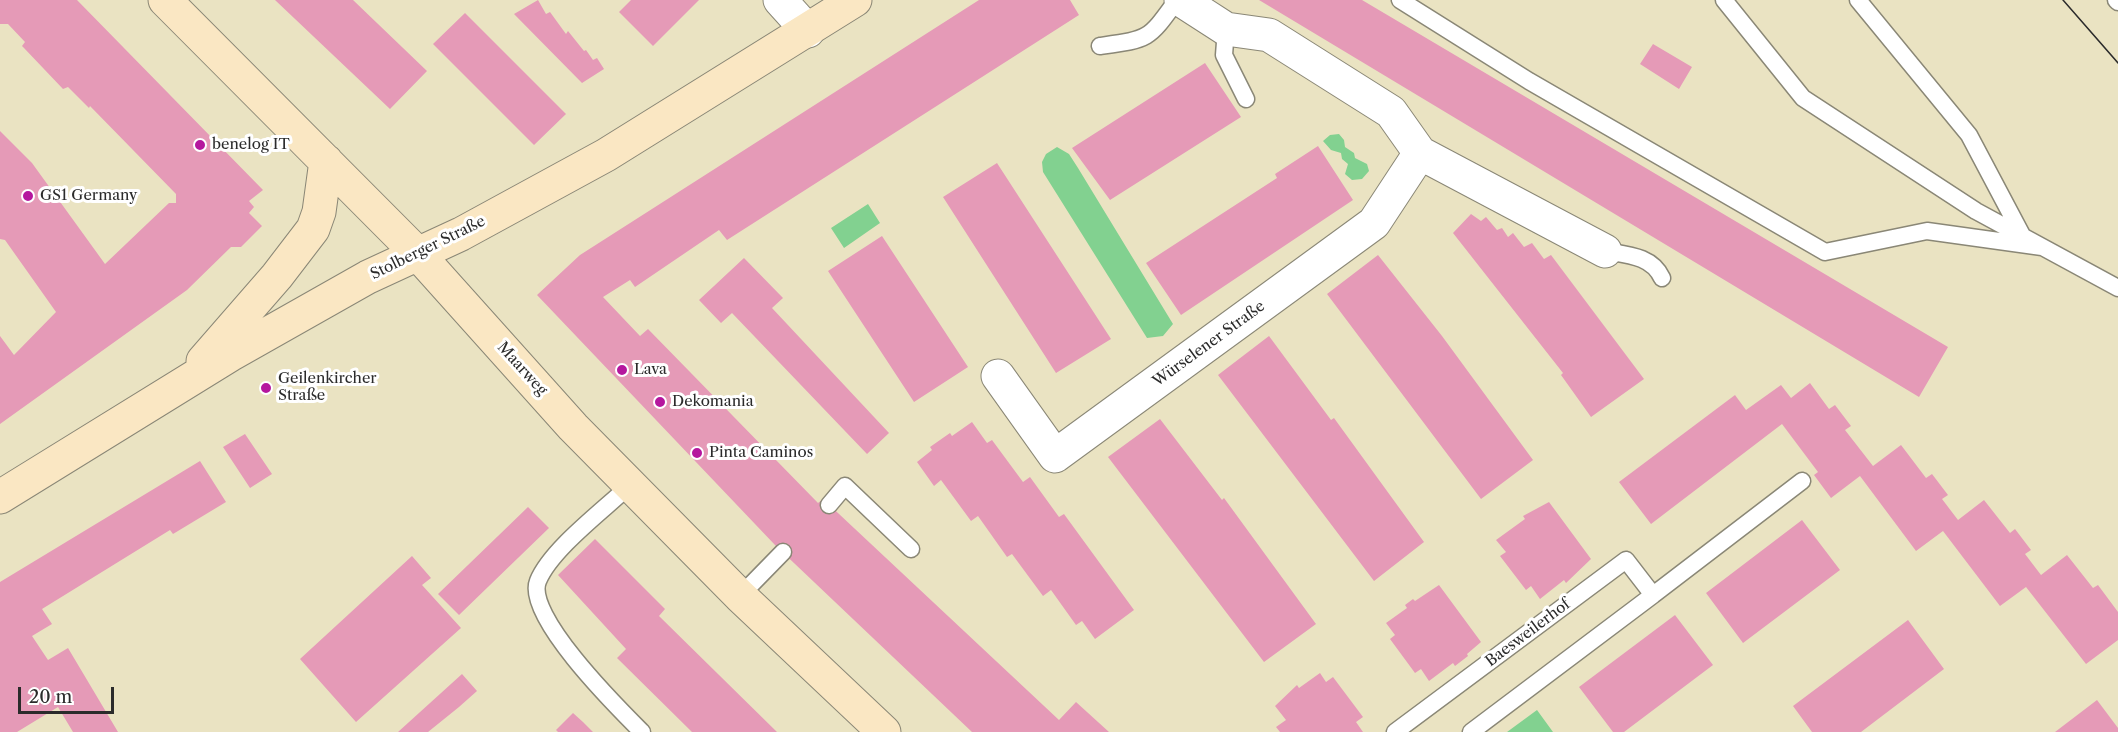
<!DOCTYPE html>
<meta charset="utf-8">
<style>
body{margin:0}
#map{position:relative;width:2118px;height:732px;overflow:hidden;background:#eae3c2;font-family:"Libre Caslon Text",serif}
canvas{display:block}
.scale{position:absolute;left:18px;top:687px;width:96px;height:27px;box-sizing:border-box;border:3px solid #2b2b2b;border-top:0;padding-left:8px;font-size:18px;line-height:21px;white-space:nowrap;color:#2b2b2b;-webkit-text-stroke:4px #fff;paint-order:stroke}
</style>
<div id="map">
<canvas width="2118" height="732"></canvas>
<div class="scale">20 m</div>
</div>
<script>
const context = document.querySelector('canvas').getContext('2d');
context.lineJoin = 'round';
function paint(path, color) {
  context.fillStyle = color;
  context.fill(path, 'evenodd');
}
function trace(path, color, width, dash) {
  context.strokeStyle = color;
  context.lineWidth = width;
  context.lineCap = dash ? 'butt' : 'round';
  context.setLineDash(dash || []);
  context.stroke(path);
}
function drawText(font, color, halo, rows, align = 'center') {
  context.font = font + ' "Libre Caslon Text",serif';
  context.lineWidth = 6;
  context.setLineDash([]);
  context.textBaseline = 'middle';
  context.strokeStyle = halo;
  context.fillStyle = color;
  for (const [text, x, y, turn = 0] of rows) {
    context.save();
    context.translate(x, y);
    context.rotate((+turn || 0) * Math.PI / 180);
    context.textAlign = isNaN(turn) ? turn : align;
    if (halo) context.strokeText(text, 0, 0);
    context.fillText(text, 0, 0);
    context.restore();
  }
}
const green = new Path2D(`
 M1339 134 1344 140 1345 147 1354 153 1355 158 1367 164 1369 171 1362 179 1352 180 1345 174 1348 164 1342 159 1341 153 1331 150 1323 141 1330 135Z
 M1057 147 1069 154 1078 168 1173 324 1163 336 1147 338 1043 172 1042 162 1046 154Z
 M868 204 880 223 844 248 831 228Z
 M1537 710 1553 732H1507Z`);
const building = new Path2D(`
 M0 0H77L263 190 249 201 254 207 249 213 262 226 241 247H231L187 290 0 424V336L14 355 56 312 5 240 0 239V131L32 163 105 264 169 203H176V194L90 106 89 108 68 87 63 89 24 48 22 46 25 42 8 24H0Z
 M275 0H353L427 71 390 109Z
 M538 0 546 14 550 12 566 34 568 31 584 51 586 50 593 60 597 58 604 69 582 83 514 14Z
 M631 0H699L653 46 619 12Z
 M979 0H1070L1079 15 727 240 719 230 635 287 630 280 603 297 640 336 648 329 818 503 823 499 1059 720 1076 702 1109 732H972L775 545 537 295 580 255Z
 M1259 0H1362L1948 347 1919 397Z
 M465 13 566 114 534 145 433 44Z
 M1653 44 1692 67 1679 89 1640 64Z
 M1205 63 1241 117 1110 200 1072 148Z
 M1318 146 1353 200 1181 315 1146 263 1277 178 1275 174Z
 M997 163 1111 339 1056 373 943 197Z
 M1471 214 1481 221 1486 217 1497 230 1502 228 1508 237 1513 233 1524 247 1532 243 1544 259 1551 255 1644 379 1591 417 1561 375 1563 373 1453 233Z
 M882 236 968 367 914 402 828 271Z
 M1378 255 1442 336 1533 460 1481 499 1327 294Z
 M744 258 783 298 772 308 889 433 867 454 732 313 721 323 699 300Z
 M1269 336 1331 420 1334 418 1424 542 1374 581 1218 375Z
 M1810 383 1829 409 1835 405 1851 426 1845 430 1873 466 1901 445 1926 478 1932 474 1948 495 1942 499 1958 520 1984 500 2010 533 2015 529 2031 550 2025 554 2041 575 2067 555 2093 588 2098 585 2118 612V640L2086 664 2026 587 2000 606 1943 531 1916 551 1860 476 1831 498 1814 475 1818 472 1782 424 1651 524 1619 482 1735 395 1746 410 1781 385 1791 398Z
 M1160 419 1222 500 1224 498 1316 624 1264 662 1108 457Z
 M972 422 987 443 992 440 1023 482 1030 477 1059 517 1064 514 1134 610 1095 639 1082 621 1076 625 1051 590 1043 596 1012 554 1007 557 978 516 971 521 941 480 934 486 917 462 932 450 930 447 950 433 952 436Z
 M245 434 272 474 250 488 223 447Z
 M200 461 226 502 173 534 170 530 42 609 52 624 32 636 48 660 68 648 118 732H73L58 707 17 732H0V582Z
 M1549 502 1591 559 1566 583 1564 580 1540 599 1531 586 1526 590 1500 556 1506 552 1496 540 1525 519 1523 516Z
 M528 507 549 528 459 615 438 594Z
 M1802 520 1840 570 1743 643 1706 593Z
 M595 539 665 609 659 616 777 732H692L617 658 626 649 558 575Z
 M412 556 431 578 422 585 461 628 356 722 300 659Z
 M1439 585 1481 642 1467 654 1468 656 1455 666 1453 663 1429 681 1421 669 1415 673 1390 639 1395 635 1386 623 1407 608 1405 605 1413 599 1415 601Z
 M1675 615 1713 665 1624 732H1613L1579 687Z
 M1908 620 1944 669 1861 732H1812L1793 706Z
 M1320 673 1326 682 1333 677 1363 717 1356 722 1363 732H1280L1276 727 1286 720 1275 706 1297 685 1299 688Z
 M462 674 477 691 459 707 428 732H398Z
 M2097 700 2118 728V732H2055Z
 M573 713 583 722 593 732H558L556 730Z`);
const lane = new Path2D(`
 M1400 0 1529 81 1825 252 1927 231 2042 247
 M1724 0 1803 98 1976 211 2118 288
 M1858 0 1969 135 2023 237
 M2116 0 2118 2
 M1226 29 1224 55 1246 99
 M1100 46C1150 39 1148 40 1177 0
 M1605 251C1628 255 1652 256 1662 278
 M630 485C605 509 551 549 538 581 524 615 618 708 642 732
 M829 505 845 486 911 549
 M740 596 783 552
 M1395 732 1626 560 1653 595 1802 481
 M1471 732 1653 595`);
const street = new Path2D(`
 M780 0 808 31
 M1181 0 1226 29 1269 35 1391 112 1420 153 1605 251
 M998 376 1055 456 1374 223 1420 153`);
const secondary = new Path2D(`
 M165 0 417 253 573 427 740 596 884 732
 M203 361 277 276 313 229 319 212 326 161
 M0 497 230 355 368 277 461 234 606 155 855 0`);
const tram = new Path2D(`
 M2063 0 2118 63`);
const markers = [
 [200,145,6,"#b5179e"],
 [28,196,6,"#b5179e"],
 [622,370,6,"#b5179e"],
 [266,388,6,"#b5179e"],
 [660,402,6,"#b5179e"],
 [697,453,6,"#b5179e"]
];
const poiNames = [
 ["benelog IT",212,145],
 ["GS1 Germany",40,196],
 ["Lava",634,370],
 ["Geilenkircher",278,379],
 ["Straße",278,396],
 ["Dekomania",672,402],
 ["Pinta Caminos",709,453]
];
const streetNames = [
 ["Stolberger Straße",428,248,-26],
 ["Würselener Straße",1209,344,-36],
 ["Maarweg",522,369,48],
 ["Baesweilerhof",1528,633,-37]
];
paint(green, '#82d190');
paint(building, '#e59ab7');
trace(lane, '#8a8776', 19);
trace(street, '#8a8776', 35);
trace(secondary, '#8a8776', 35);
trace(lane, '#fff', 16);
trace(street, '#fff', 33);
trace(secondary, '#fae7c3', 33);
trace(tram, '#2b2b2b', 1.5);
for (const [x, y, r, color] of markers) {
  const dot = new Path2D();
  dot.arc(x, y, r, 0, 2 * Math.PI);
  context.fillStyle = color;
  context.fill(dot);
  trace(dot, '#fff', 2);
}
drawText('15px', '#2b2b2b', '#fff', poiNames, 'left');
drawText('15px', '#2b2b2b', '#fff', streetNames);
</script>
